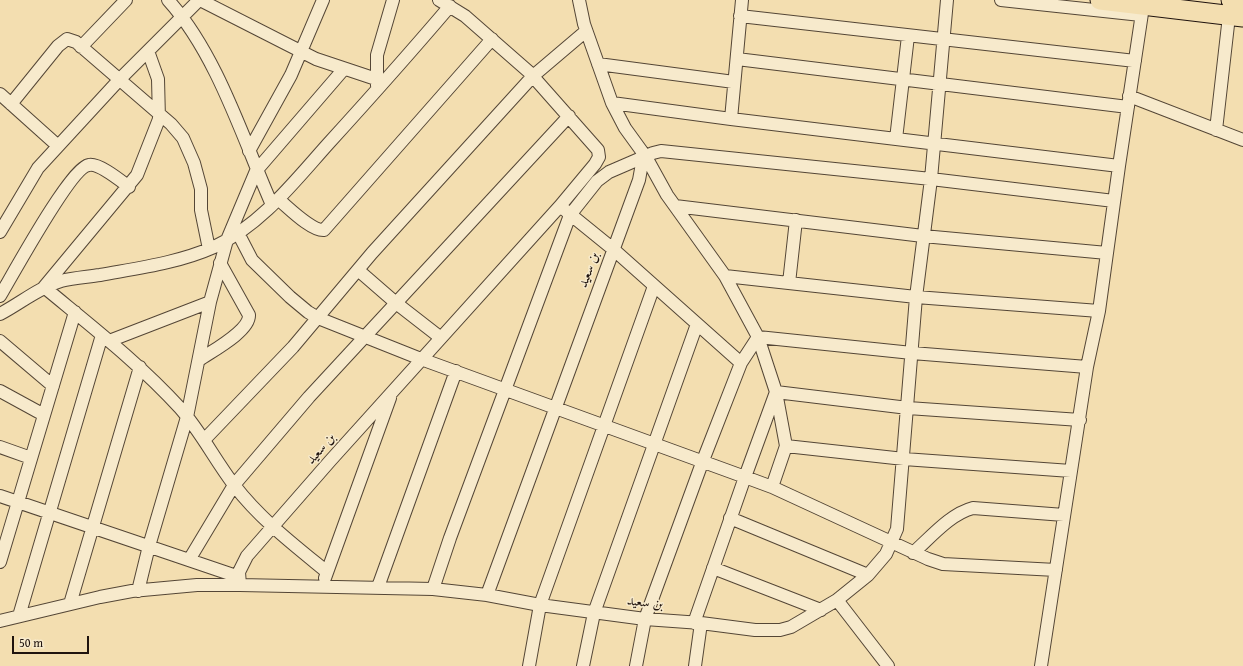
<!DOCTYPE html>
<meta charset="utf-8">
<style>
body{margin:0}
#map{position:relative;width:1243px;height:666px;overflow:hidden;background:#f3deb0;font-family:"Gentium Book Plus",serif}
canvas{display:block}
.scale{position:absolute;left:12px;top:636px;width:77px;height:18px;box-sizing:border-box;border:2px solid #1f130e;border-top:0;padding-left:5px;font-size:12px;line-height:14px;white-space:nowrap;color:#1f130e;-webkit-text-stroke:3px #f7eacc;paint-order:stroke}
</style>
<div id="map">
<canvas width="1243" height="666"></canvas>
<div class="scale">50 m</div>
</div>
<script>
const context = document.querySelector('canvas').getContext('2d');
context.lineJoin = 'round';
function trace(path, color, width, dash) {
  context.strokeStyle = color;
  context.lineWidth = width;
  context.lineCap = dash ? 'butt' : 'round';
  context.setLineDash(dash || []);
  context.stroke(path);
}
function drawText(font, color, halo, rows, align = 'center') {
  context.font = font + ' "Gentium Book Plus",Amiri,serif';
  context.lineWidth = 3;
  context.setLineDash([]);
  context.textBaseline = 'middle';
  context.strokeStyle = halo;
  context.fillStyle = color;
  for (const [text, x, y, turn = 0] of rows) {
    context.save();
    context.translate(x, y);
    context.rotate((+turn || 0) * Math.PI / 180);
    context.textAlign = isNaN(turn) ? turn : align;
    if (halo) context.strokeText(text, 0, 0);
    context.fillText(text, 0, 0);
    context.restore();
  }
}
const minor = new Path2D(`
 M168 0C217 54 243 139 272 205
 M200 0 316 59 376 79
 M439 0 465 16 529 72 598 150 599 157 595 164 560 206
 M579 0 584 24 612 103 731 119 1119 166
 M1001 0 1141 15
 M740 16 1135 61
 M81 47 126 0
 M148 51 158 79 159 119 137 175 44 287C91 326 139 363 180 408 201 432 215 460 234 485 260 519 294 545 327 572
 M737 59 1128 107
 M598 64 734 82
 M377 86V55L393 0
 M0 94 58 146
 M1129 96 1243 140
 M612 103 625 128 646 157 667 195 725 276 758 337 776 392 786 446
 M11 104 58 46 67 39 76 42 171 124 183 138 194 163 201 189V210L209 249
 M731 119 742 0
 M1216 130 1229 16
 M896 139 908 36
 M249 151 291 75 323 0
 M278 199C288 207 311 231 324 230L492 39
 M675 206 923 236 1107 253
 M0 232 38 168 119 80 199 0
 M238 233 252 260 290 297 308 312 318 318 421 359 745 477 776 392 908 408 1080 420
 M358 270 396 303 441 338
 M725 276 916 297 1099 311
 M789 283 796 220
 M0 296C12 276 71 167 89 165 99 163 121 181 129 187
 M0 314C21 303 38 288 61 281 73 278 87 277 100 275 138 268 178 263 214 247 261 225 294 182 328 144 369 99 410 53 450 6
 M0 341 53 386
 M109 341 210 302
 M199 360C212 351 250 331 249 315L220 263
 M0 391 44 415
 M204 440 293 347 372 253 533 76 586 31
 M786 446 904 459 1071 471
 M0 447 31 458
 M772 487 928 559 943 564 1056 570
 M0 496 239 577
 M730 518 868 575
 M913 553C931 537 950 514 973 508L1064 515
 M189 560 234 485 309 397 569 116
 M0 562 75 312
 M713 568 821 610
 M325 578 390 398
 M240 585 239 572 247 556 330 461 560 206 613 249 741 363
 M378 587 456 371
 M433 589 450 538 570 215 597 181 609 172 653 153 661 151 931 179 1114 201
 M138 591 149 546 187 417 210 302 227 240 256 171 343 70
 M487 595 639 180 643 158
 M837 600 888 666
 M70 604 140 367
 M19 616 102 335
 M0 621 100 597 132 591 197 585H240L433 589 487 595 540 605 645 619 701 623 755 630H780L791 627 837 600 868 575 886 554 897 529 916 297 931 179 947 0
 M694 623 745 477 772 487 786 446
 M529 666 540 605 654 286
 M583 666 594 613 697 324
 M636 666 645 619 702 463 741 363 758 337 912 353 1087 367
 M695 666 701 623
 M1041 666 1087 367 1099 311 1119 166 1144 0`);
const primary = new Path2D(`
 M1100 0 1243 17
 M1231 0 1243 1`);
const streetNames = [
 ["بن سعيد",589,270,-70],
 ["بن سعيد",321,449,-49],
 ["بن سعيد",645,603,6]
];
trace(minor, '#544636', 14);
trace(primary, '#1f130e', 21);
trace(minor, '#f7eacc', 12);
trace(primary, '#f3deb0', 19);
drawText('14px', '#1f130e', '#f7eacc', streetNames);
</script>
